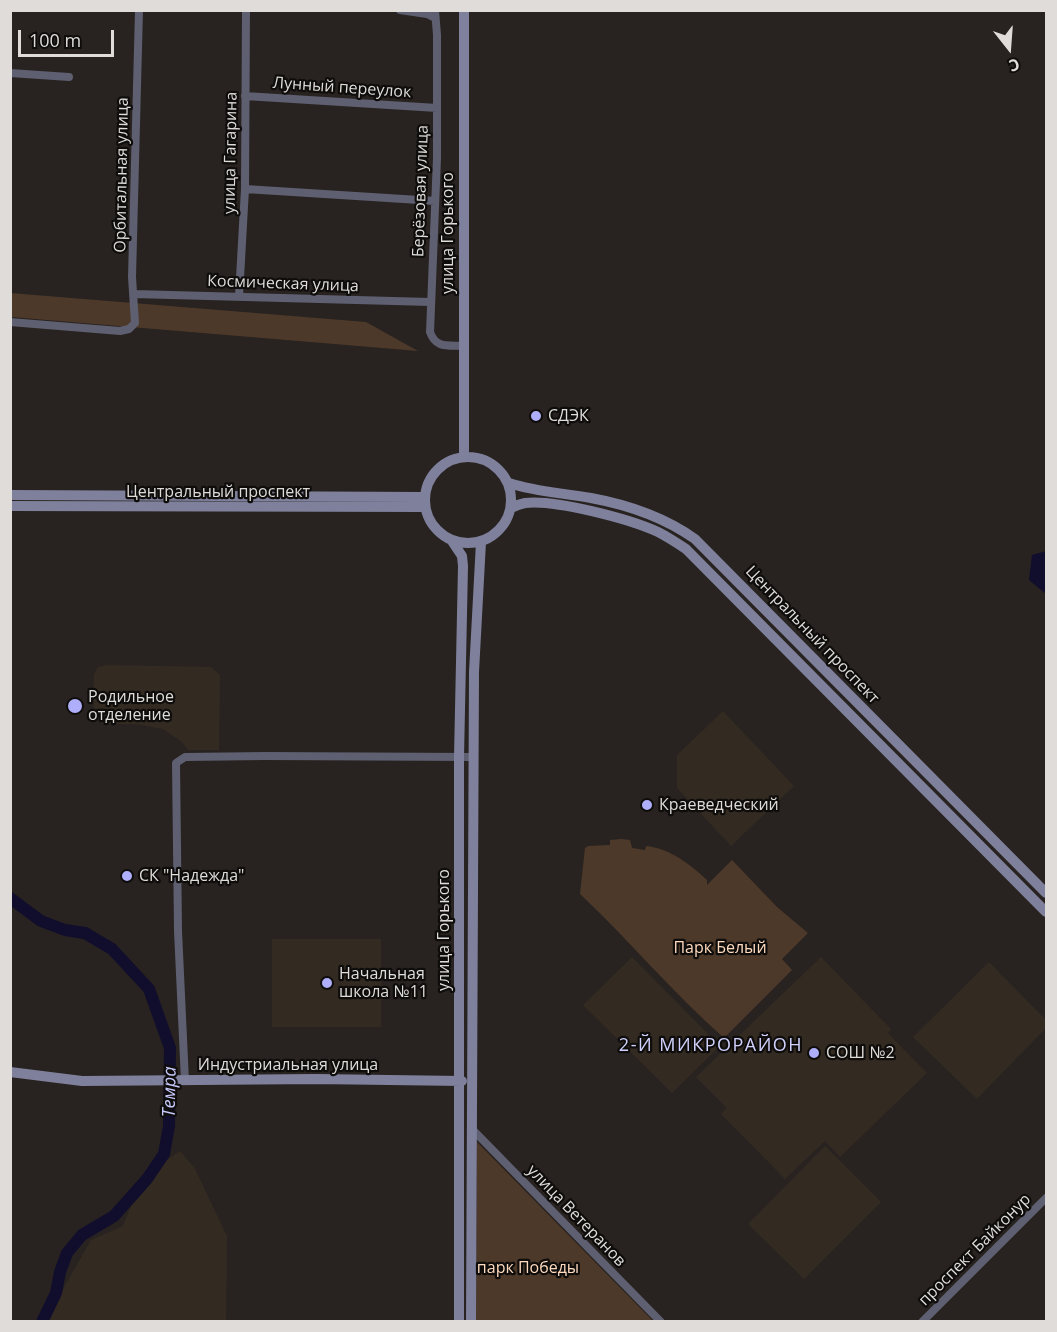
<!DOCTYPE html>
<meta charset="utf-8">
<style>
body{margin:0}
#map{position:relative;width:1057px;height:1332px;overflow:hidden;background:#282320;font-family:"Open Sans",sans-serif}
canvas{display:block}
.frame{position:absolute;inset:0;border:12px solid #dfdcda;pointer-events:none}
.north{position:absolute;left:979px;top:18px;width:60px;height:60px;-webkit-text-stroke:4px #0f0d0b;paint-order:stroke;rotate:163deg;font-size:16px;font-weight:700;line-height:24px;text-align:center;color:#dfdcda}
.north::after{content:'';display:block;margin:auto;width:21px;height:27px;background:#dfdcda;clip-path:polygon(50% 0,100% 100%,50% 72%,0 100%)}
.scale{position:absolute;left:18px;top:30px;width:96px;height:27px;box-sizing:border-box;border:3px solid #dfdcda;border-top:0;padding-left:8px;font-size:18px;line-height:21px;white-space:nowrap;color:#dfdcda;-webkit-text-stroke:4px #0f0d0b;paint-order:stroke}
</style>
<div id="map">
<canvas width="1057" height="1332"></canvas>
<div class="frame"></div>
<div class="north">С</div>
<div class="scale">100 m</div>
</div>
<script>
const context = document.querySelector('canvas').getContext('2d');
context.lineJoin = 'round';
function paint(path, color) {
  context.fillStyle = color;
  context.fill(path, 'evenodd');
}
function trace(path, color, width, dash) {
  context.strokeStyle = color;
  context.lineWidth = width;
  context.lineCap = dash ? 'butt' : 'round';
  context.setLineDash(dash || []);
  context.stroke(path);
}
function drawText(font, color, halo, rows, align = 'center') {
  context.font = font + ' "Open Sans",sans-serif';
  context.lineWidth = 4.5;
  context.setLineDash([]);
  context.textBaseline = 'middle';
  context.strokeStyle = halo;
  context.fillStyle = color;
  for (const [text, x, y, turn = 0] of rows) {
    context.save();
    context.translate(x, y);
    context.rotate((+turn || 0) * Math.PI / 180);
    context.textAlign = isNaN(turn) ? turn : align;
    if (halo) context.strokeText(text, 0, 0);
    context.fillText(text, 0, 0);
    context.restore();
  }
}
const built = new Path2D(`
 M107 665 211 667 220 675 219 750H188L182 742 163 729 136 724H103L94 718V674L98 667Z
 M723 711 794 786 731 846 677 788V755Z
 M272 939H381V1027H272Z
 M632 957 720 1046 672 1093 583 1005Z
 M821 957 891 1029 888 1033 927 1073 840 1157 825 1141 785 1179 721 1114 727 1108 696 1077Z
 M989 962 1046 1020V1028L977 1099 913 1037Z
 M825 1146 881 1202 804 1279 748 1224Z
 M180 1151 194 1167 227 1236 226 1321H45L91 1240 123 1226 135 1196 167 1160Z`);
const green = new Path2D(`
 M10 293 366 322 418 351 11 317Z
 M621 839 630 840 632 848 645 850 646 846C669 848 690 864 707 880V885L732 860 777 907 808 933 782 959 792 970 724 1038C673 993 629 940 580 894L585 848 588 846 610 845V840Z
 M477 1142 653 1321H476Z`);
const water = new Path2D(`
 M1046 551V594L1029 580 1032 555Z`);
const river = new Path2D(`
 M10 898 41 921 65 930 85 933 112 949 149 989 170 1048 169 1126 164 1154 147 1179 114 1216 82 1235 67 1253 60 1272 56 1293 42 1322`);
const street = new Path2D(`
 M400 10 427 14 435 18
 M435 10 437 35V158L430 332C436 349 448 345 464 346
 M10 73 69 77
 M245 96 437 108
 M245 189 435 201
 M134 294 430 302
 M239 296 245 189 246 10
 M10 322 120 331 129 329 135 323 132 277 139 10
 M185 1081 178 931 176 763 185 757 265 756 474 757
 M472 1129 661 1322
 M922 1322 1046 1198`);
const secondary = new Path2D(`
 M464 10V456
 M425 500a43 43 0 1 1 86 0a43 43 0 1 1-86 0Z
 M509 483C536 492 564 493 591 498 629 505 664 517 695 539L1046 893
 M10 495 425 497
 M10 506 425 507
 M511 508C515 506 520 504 525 503 554 499 630 519 658 532 668 537 677 543 686 549L1046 912
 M452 541 462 556 463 566 459 757V1322
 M10 1072 82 1081 316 1079 462 1081
 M471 1322 474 672 481 542`);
const markers = [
 [536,416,6,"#afaefa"],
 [75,706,8,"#afaefa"],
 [647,805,6,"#afaefa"],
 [127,876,6,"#afaefa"],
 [327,983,6,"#afaefa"],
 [814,1053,6,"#afaefa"]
];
const streetNames = [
 ["Лунный переулок",342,88,4],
 ["улица Гагарина",231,153,-89],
 ["Орбитальная улица",122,175,-89],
 ["Берёзовая улица",421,191,-88],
 ["улица Горького",448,233,-90],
 ["Космическая улица",283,284,2],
 ["Центральный проспект",218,492],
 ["Центральный проспект",812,635,46],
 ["улица Горького",444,930,-90],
 ["Индустриальная улица",288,1065],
 ["улица Ветеранов",576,1216,46],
 ["проспект Байконур",975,1250,-45]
];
const poiNames = [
 ["СДЭК",548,416],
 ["Родильное",88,697],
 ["отделение",88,715],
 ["Краеведческий",659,805],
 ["СК \"Надежда\"",139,876],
 ["Начальная",339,974],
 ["школа №11",339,992],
 ["СОШ №2",826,1053]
];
const parkNames = [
 ["Парк Белый",720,948],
 ["парк Победы",528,1268]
];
const neighbourhoodNames = [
 ["2-Й МИКРОРАЙОН",711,1046]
];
const waterNames = [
 ["Темра",170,1092,-89]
];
paint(built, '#332a22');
paint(green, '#4d392a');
paint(water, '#110d2c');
trace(river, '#110d2c', 12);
trace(street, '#5e5f70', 8);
trace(secondary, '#7f809b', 10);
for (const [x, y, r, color] of markers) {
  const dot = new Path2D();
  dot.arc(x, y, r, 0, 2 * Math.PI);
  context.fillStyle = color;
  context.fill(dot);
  trace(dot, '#0f0d0b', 2);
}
drawText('16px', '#dfdcda', '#0f0d0b', streetNames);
drawText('16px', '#dfdcda', '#0f0d0b', poiNames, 'left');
drawText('16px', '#fedabf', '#0f0d0b', parkNames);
context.letterSpacing = '1.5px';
drawText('18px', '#d0d1fc', '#0f0d0b', neighbourhoodNames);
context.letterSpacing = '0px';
drawText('italic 18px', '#c8c9fd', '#0f0d0b', waterNames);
</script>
